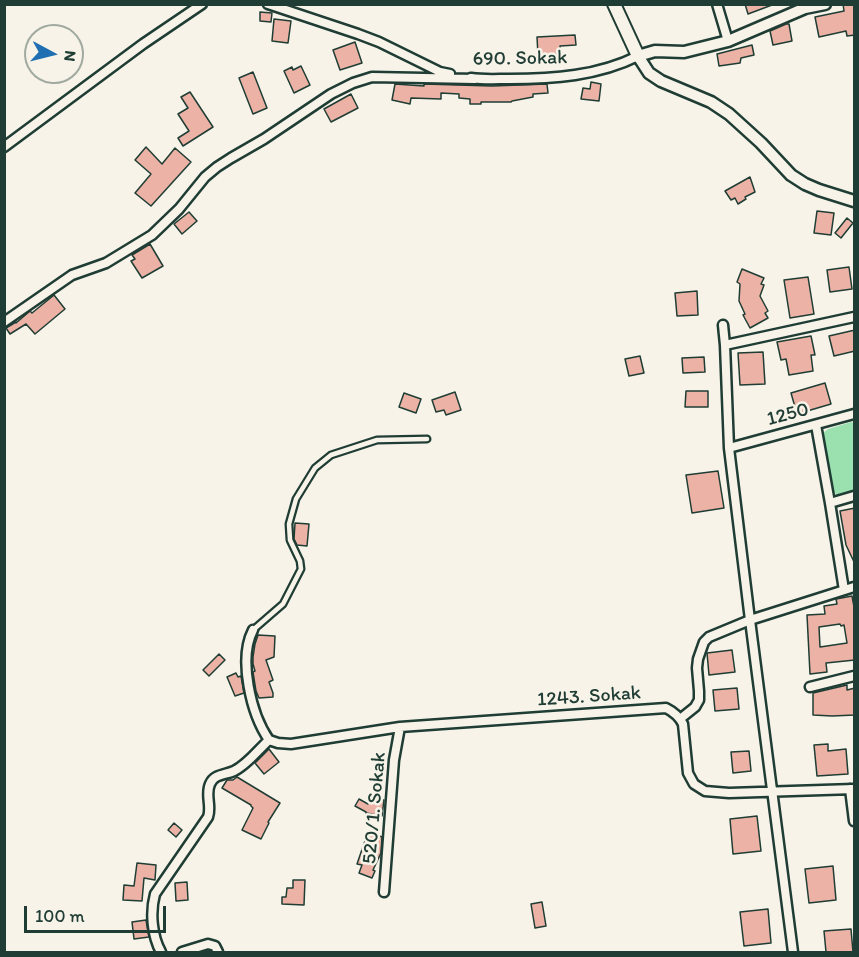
<!DOCTYPE html>
<style>
body{margin:0}
#map{position:relative;width:859px;height:957px;overflow:hidden;background:#f7f3e8;font-family:Itim,sans-serif}
canvas{display:block}
.frame{position:absolute;inset:0;border:6px solid #1f3d34;pointer-events:none}
.north{position:absolute;left:24px;top:24px;width:60px;height:60px;box-sizing:border-box;background:#f7f3e8;border:2px solid #a1aaa0;border-radius:50%;rotate:97deg;font-size:16px;font-weight:700;line-height:24px;text-align:center;color:#1f3d34}
.north::after{content:'';display:block;margin:auto;width:21px;height:27px;background:#1f6fb2;clip-path:polygon(50% 0,100% 100%,50% 72%,0 100%)}
.scale{position:absolute;left:24px;top:906px;width:142px;height:27px;box-sizing:border-box;border:3px solid #1f3d34;border-top:0;padding-left:8px;font-size:18px;line-height:21px;white-space:nowrap;color:#1f3d34;-webkit-text-stroke:4px #f7f3e8;paint-order:stroke}
</style>
<div id="map">
<canvas width="859" height="957"></canvas>
<div class="frame"></div>
<div class="north">N</div>
<div class="scale">100 m</div>
</div>
<script>
const context = document.querySelector('canvas').getContext('2d');
context.lineJoin = 'round';
function paint(path, color) {
  context.fillStyle = color;
  context.fill(path, 'evenodd');
}
function trace(path, color, width, dash) {
  context.strokeStyle = color;
  context.lineWidth = width;
  context.lineCap = dash ? 'butt' : 'round';
  context.setLineDash(dash || []);
  context.stroke(path);
}
function drawText(font, color, halo, rows, align = 'center') {
  context.font = font + ' Itim,sans-serif';
  context.lineWidth = 5;
  context.setLineDash([]);
  context.textBaseline = 'middle';
  context.strokeStyle = halo;
  context.fillStyle = color;
  for (const [text, x, y, turn = 0] of rows) {
    context.save();
    context.translate(x, y);
    context.rotate((+turn || 0) * Math.PI / 180);
    context.textAlign = isNaN(turn) ? turn : align;
    if (halo) context.strokeText(text, 0, 0);
    context.fillText(text, 0, 0);
    context.restore();
  }
}
const green = new Path2D(`
 M851 422 854 423V492L838 496 834 492 823 433 828 429Z`);
const building = new Path2D(`
 M745 4H772V5L748 14Z
 M843 4H855V35L847 36 846 31 819 37 815 17 844 11Z
 M260 12 272 13 271 22 260 21Z
 M274 19 291 21 288 43 272 41Z
 M786 24H789L792 41 773 45 770 31Z
 M575 35 576 45 560 46V54L538 56 537 37Z
 M355 42 362 63 340 70 333 50Z
 M752 45 754 55 741 58 740 63 719 66 717 54Z
 M301 66 310 85 294 93 284 71 292 67 293 70Z
 M253 72 267 108 253 114 239 78Z
 M591 82 601 84 599 101 581 99 583 88 590 89Z
 M395 84 424 86V84L492 86 547 84 548 93 533 94V97L512 101 511 102H481V104H470V99L459 98V94L441 93V99L411 98 410 104 392 100Z
 M190 92 213 127 183 146 178 138 189 131 178 114 188 108 181 97Z
 M351 94 358 108 331 122 324 109Z
 M146 147 162 164 175 148 191 162 151 206 135 193 151 174 135 160Z
 M750 177 755 192 745 197 746 199 738 204 735 198 731 200 725 191Z
 M817 211 834 213 831 235 814 233Z
 M189 212 197 221 182 234 174 224Z
 M847 218 853 223 841 238 835 233Z
 M150 244 163 266 142 278 131 261 135 259 132 255Z
 M849 267 852 289 830 292 827 270Z
 M742 269 764 278 761 284 764 285 760 296 768 311 765 313 768 318 750 328 743 315 745 314 739 301 740 284 737 282Z
 M808 277 814 314 790 318 784 280Z
 M697 291 698 315 677 316 675 293Z
 M54 295 65 309 35 334 26 324 10 334 6 328 16 322V323L30 311 32 313Z
 M855 330V351L834 356 829 336Z
 M811 336 815 355H811L813 371 789 375 786 359 781 360 777 342Z
 M763 352 765 384 740 385 738 353Z
 M640 356 644 373 629 376 625 359Z
 M704 357 705 372 683 373 682 358Z
 M825 383 831 404 797 414 791 393Z
 M686 391H708V407H685Z
 M455 392 461 410 446 415 444 410 436 412 432 400Z
 M404 393 421 399 416 413 399 407Z
 M718 471 724 508 692 513 686 475Z
 M855 508V564L846 545 840 511Z
 M295 523 309 524 307 546 297 545 294 539Z
 M852 596 855 612V660L826 663 827 672 810 674 807 615 825 614 824 606 837 604 836 599ZM840 624 841 626 844 625 847 643 820 647 819 627Z
 M258 635 275 636 274 657 266 660 273 680 269 682 273 693V697L259 698 256 691 253 672 255 671 253 664V657L255 644Z
 M732 650 735 672 709 675 707 653Z
 M219 654 225 660 209 676 203 670Z
 M236 673 238 677 241 676 244 693 235 696 227 677Z
 M847 685V690L855 688V715L832 716 813 715V693Z
 M737 688 739 709 715 711 713 690Z
 M828 744V751L846 749 848 774 817 776 814 745Z
 M269 749 279 762 264 774 255 763Z
 M749 751 751 771 733 773 731 752Z
 M237 777 280 803 268 822 269 823 261 839 242 830 253 808 251 806V805L222 788 227 780H233Z
 M369 798 384 800 382 816 366 813V812L355 806 359 799 368 804Z
 M757 816 761 851 733 854 730 819Z
 M174 823 182 830 176 837 168 830Z
 M368 832 382 837 381 853 373 870 375 871 372 878 359 873 362 865 357 864Z
 M137 863 156 865 155 880 144 878 142 901 123 900 124 885 134 886Z
 M833 866 836 900 809 903 805 869Z
 M293 880H305L304 905 282 904V897H286L287 888H293Z
 M187 882 188 900 176 901 175 883Z
 M542 902 546 926 535 928 531 904Z
 M768 909 771 943 744 946 740 912Z
 M146 920 149 937 134 939 132 922Z
 M851 929 853 952H826L824 931Z`);
const service = new Path2D(`
 M253 630 283 604 301 569 300 561 290 540 289 524 296 499 315 468 331 455 377 440 427 439`);
const minor = new Path2D(`
 M268 4 358 34 379 42 440 72 450 74
 M717 4 728 41
 M471 78C484 80 497 79 509 79 553 79 598 76 638 56
 M4 147 143 44 202 4
 M4 322 72 275 106 263 152 235 179 209 205 177 217 167 231 158 264 139 331 94 353 83 372 77 475 79
 M723 325 725 345
 M816 425 830 503 844 590
 M729 448 854 414
 M830 503 854 496
 M253 630C238 659 251 714 269 740
 M810 687 854 676
 M680 719 695 707 699 700V691L697 668 698 659 704 642 709 637 750 620 854 587
 M269 740 278 743 291 744 400 727 666 708C674 712 679 716 683 724L688 773 694 784 705 791 729 793 854 789
 M850 789 854 821
 M384 892 394 760 400 727
 M161 952C152 936 150 912 155 894L208 817C212 806 205 795 210 784 214 774 225 775 234 771 247 765 258 750 269 740
 M182 952 208 944 215 946 218 952
 M793 952 750 620 729 448 725 345 854 317`);
const tertiary = new Path2D(`
 M825 4 805 8 728 41 684 52 655 51 638 56 649 73 661 81 711 102 729 114 761 143 791 175 805 184 819 190 854 201`);
const secondary = new Path2D(`
 M614 4 638 56`);
const streetNames = [
 ["690. Sokak",520,59,-1],
 ["1250",788,415,-15],
 ["1243. Sokak",589,697,-4],
 ["520/1. Sokak",375,808,-85]
];
paint(green, '#9ae1af');
paint(building, '#ebb2a5');
trace(building, '#1f3d34', 1.5);
trace(service, '#1f3d34', 9);
trace(minor, '#1f3d34', 13);
trace(tertiary, '#1f3d34', 15);
trace(secondary, '#1f3d34', 16);
trace(service, '#f7f3e8', 4.5);
trace(minor, '#f7f3e8', 8);
trace(tertiary, '#f7f3e8', 10);
trace(secondary, '#f7f3e8', 12);
drawText('20px', '#1f3d34', '#f7f3e8', streetNames);
</script>
